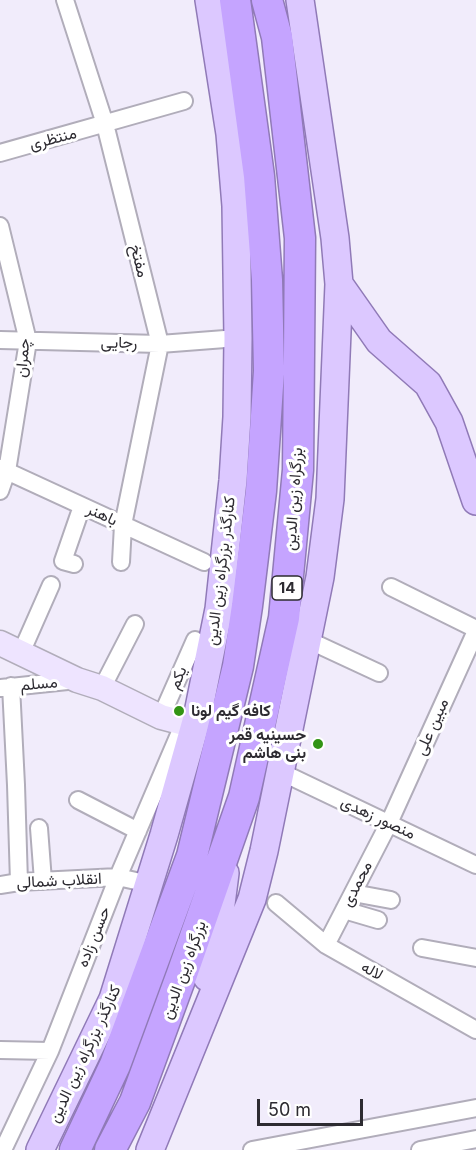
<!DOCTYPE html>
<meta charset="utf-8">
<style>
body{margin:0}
#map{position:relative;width:476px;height:1150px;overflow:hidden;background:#f1ecfb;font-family:Inter,sans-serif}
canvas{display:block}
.scale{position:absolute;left:257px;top:1099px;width:106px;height:27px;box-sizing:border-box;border:3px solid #2d2b31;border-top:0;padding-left:8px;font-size:18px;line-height:21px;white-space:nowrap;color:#2d2b31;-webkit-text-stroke:4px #fff;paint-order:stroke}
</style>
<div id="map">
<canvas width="476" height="1150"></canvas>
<div class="scale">50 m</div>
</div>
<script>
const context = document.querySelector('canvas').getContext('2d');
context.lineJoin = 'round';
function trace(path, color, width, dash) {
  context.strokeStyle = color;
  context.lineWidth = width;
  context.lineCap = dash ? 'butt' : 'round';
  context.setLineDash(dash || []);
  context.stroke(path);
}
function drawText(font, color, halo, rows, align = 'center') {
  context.font = font + ' Inter,Vazirmatn,sans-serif';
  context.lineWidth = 6;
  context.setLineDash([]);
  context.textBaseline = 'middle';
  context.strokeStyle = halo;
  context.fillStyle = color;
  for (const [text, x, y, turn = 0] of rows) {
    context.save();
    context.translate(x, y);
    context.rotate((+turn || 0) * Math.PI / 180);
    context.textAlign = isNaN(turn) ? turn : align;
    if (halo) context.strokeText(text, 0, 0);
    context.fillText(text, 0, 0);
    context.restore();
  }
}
const street = new Path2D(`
 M65 0 105 124 160 344 123 525 121 562
 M0 153 184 101
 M0 226 28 341 7 471 0 491
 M0 340 160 344 238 338
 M0 468 204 562
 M74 564 63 561 82 506
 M391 587 476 629
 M308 640 379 673
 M21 653 51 585
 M11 686 16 785 19 882
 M1 688 77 680
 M102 688 135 624
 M161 717 195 640
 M281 772 476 865
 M78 800 138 831
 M39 828 43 881
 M0 885 19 882 118 877 149 884
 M353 893 391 900
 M276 903 326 945 476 1030
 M344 910 378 920
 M326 945 389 823 476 631
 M422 948 476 958
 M0 1050 50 1051
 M3 1150 50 1051 118 877 184 723
 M252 1150 476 1108
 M420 1150 476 1139`);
const secondary = new Path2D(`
 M0 643 77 680 102 688 161 717 195 726`);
const primary = new Path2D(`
 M339 284 379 341 428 384 449 422 476 501
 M207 977 221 904 225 873
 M40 1150 113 999 164 835 197 718 219 609 233 480 237 417 238 338 236 206 230 134 209 0
 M150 1150 252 899 264 851 320 577 330 499 339 284 335 238 300 0`);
const highway = new Path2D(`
 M75 1150 115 1065 192 856 238 666 247 606 261 491 269 371 267 280 259 176 235 0
 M110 1150 135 1102 182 974 244 797 284 618 298 470 300 238 277 37 267 0`);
const markers = [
 [179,711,6,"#329415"],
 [318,744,6,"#329415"]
];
const shields = [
 [287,588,30]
];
const shieldNames = [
 ["14",287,588]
];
const streetNames = [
 ["منتظری",53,139,-15],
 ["مفتخ",139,261,76],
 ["رجایی",119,343,1],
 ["چمران",23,358,-85],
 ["بزرگراه زین الدین",294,499,-86],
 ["باهنر",102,515,25],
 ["کنارگذر بزرگراه زین الدین",221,571,-83],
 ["یکم",178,678,-67],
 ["مسلم",39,684,-5],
 ["مبین علی",432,727,-66],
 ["منصور زهدی",378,818,25],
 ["انقلاب شمالی",59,881,-3],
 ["محمدی",357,884,-63],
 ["حسن زاده",94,937,-68],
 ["بزرگراه زین الدین",184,970,-70],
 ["لاله",372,971,29],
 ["کنارگذر بزرگراه زین الدین",85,1054,-65]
];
const poiNames = [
 ["کافه گیم لونا",191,711],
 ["حسینیه قمر",306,735,"right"],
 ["بنی هاشم",306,753,"right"]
];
trace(street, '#b1adba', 20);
trace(secondary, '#b1adba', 27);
trace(primary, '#907ab7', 30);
trace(highway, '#907ab7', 33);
trace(street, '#fff', 16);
trace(secondary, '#eee4ff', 24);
trace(primary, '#dcc8ff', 27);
trace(highway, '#c5a4ff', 30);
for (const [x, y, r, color] of markers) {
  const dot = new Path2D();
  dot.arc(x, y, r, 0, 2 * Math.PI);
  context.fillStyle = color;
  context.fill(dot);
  trace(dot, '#fff', 2);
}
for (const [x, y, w] of shields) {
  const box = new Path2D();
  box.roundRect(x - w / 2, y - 12, w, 24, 4.5);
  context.fillStyle = '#fff';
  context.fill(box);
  trace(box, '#2d2b31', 1.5);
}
drawText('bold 15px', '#2d2b31', null, shieldNames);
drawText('16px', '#2d2b31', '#fff', streetNames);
drawText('bold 16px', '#2d2b31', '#fff', poiNames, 'left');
</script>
